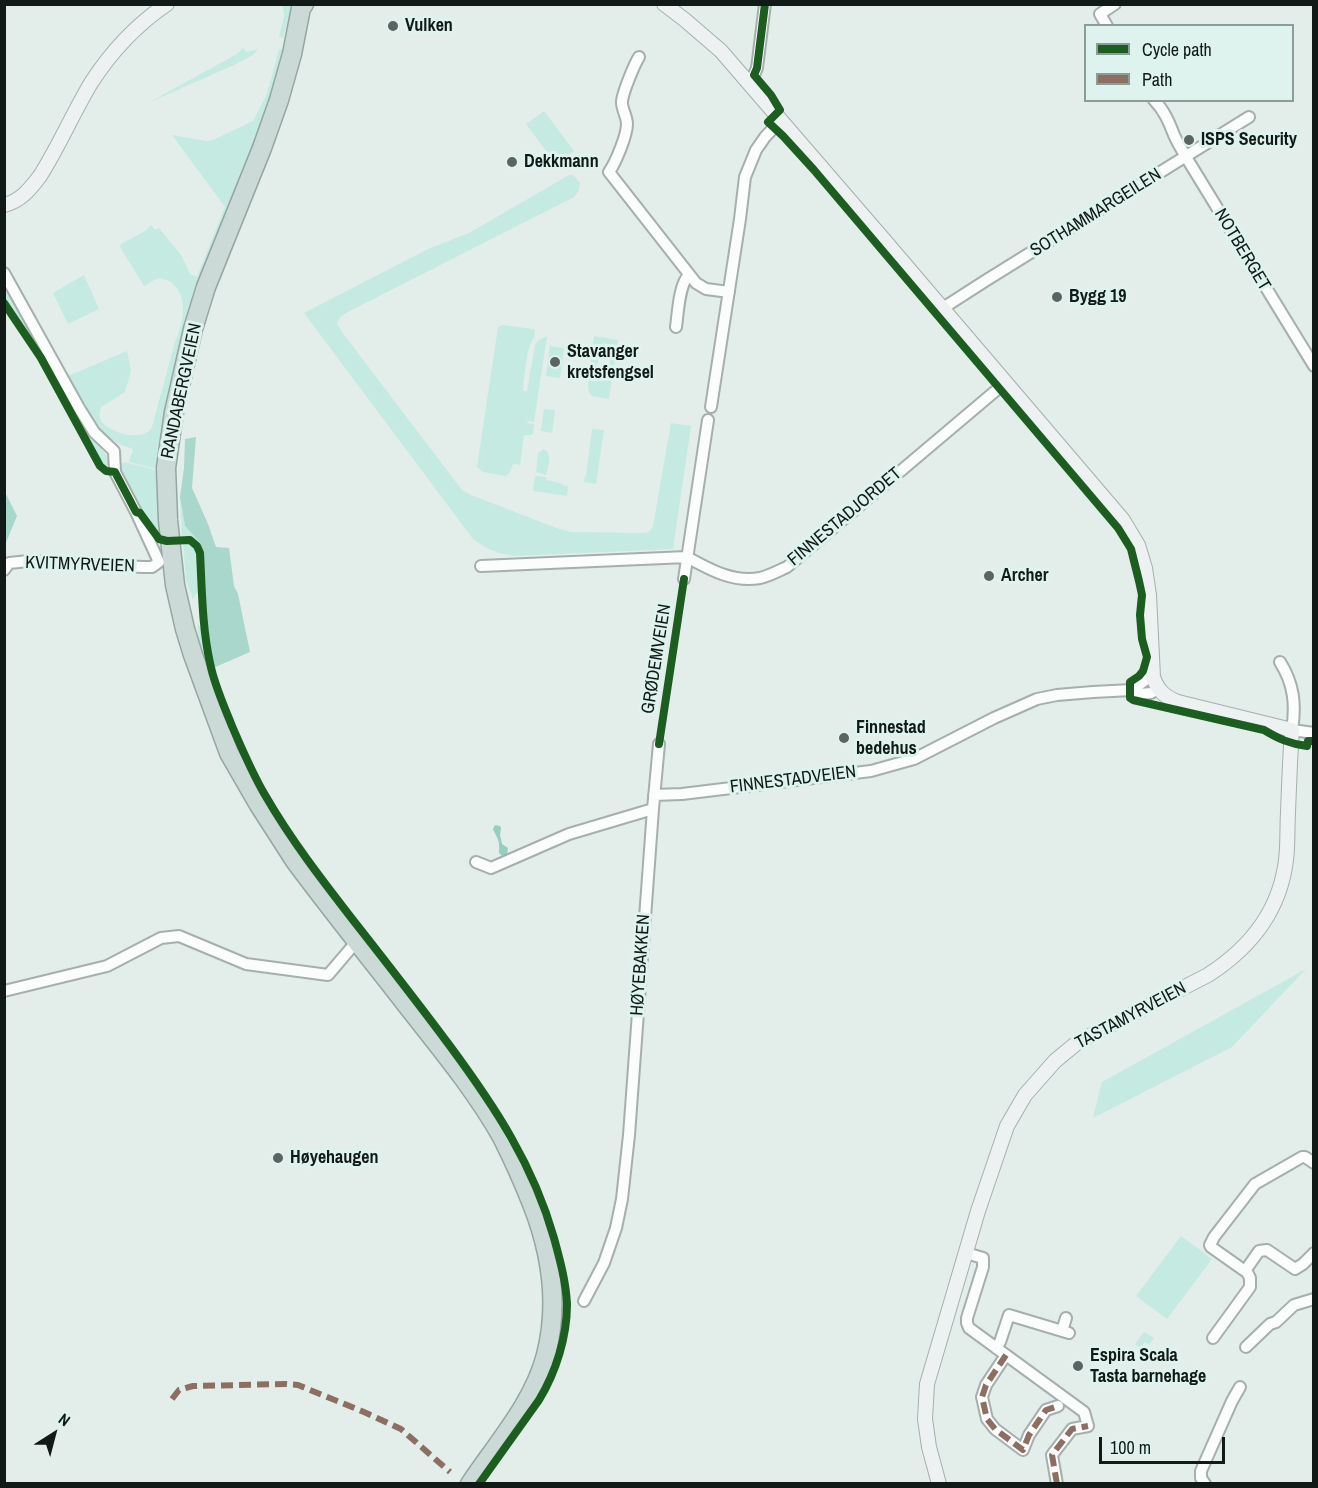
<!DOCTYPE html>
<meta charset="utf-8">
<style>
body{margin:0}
#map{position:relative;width:1318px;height:1488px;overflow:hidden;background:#e3eeeb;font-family:"Archivo Narrow",sans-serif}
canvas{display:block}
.frame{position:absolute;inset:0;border:6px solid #121a18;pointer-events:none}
.legend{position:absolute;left:1084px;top:24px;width:210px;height:78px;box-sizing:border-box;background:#def3ed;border:2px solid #8c9c98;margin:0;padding:8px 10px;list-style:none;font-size:18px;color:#121a18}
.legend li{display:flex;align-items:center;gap:12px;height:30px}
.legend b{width:30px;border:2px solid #8c9c98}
.north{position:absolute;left:24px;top:1404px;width:60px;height:60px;-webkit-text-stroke:4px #def3ed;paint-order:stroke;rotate:36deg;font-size:16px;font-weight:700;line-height:24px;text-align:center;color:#121a18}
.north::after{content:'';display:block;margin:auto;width:21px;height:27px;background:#121a18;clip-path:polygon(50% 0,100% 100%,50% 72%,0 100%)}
.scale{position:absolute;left:1099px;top:1437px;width:126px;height:27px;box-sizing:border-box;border:3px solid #121a18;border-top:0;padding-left:8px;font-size:18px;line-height:21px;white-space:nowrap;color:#121a18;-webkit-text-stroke:4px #def3ed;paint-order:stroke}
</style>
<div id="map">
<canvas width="1318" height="1488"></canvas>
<div class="frame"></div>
<ul class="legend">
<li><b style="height:8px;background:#1b5e20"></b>Cycle path</li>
<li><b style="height:8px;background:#8d6e63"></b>Path</li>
</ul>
<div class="north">N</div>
<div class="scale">100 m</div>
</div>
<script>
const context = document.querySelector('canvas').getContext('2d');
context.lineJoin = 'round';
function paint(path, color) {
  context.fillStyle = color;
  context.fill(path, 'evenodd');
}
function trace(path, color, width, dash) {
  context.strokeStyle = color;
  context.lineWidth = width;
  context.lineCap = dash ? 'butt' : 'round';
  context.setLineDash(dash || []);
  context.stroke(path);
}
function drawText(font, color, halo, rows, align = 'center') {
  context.font = font + ' "Archivo Narrow",sans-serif';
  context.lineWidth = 6;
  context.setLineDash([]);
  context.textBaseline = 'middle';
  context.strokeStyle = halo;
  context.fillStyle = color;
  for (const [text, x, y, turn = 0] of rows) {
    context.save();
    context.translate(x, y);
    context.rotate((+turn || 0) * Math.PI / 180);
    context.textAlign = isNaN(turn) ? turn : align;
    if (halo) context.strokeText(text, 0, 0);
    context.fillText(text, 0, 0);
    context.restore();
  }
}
const green = new Path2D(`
 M283 5H294L291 17H289L283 38 279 36 284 17Z
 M243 48 246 52 258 49 253 55 234 65 148 103 237 54Z
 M279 49 284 50V63L162 443 155 448 164 444 158 470 149 467 129 462 133 449C116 444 105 436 94 423L46 341 47 339 67 375 73 374 127 351 131 371 125 392 101 407C100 412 98 417 101 421 109 432 134 439 146 433 149 432 150 430 152 427L175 342C183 325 189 299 174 285 170 280 163 278 157 279 153 280 148 284 144 286L120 247 121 244 145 231 151 225 155 230 159 228 182 256 190 274 197 277 225 207 172 135 207 141 213 140 253 121 266 96 272 76Z
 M544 111 574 151 556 164 526 124Z
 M569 175H573L580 183 579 191 574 197 346 313 340 317 337 323 342 332 462 490 471 495 559 529 571 532 646 533 650 531 653 526 671 423 691 426 673 549 514 556C500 554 485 549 473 539L304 313 428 249 469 233Z
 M84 275 99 309 68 324 53 293Z
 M4 284 73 406 71 408 42 357 5 300Z
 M502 325 534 329C536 336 534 337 531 343 526 353 524 379 523 391H527L535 345 539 340 547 336 534 422 528 421 527 423 534 424 533 433 531 435H524L520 465 513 464 510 472 506 476 483 472 477 467 498 327Z
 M594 336 618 340 609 399 592 396 589 392 588 386 590 372 599 370 607 371 609 368 613 345 603 343V347H601L597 366 590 368Z
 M550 346 564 348 560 378 546 376Z
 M544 409 555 410 552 433 541 431Z
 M75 415 78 416 89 434 108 457 110 460 107 466 104 467 100 462Z
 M592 429 604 430 596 484 584 482 585 476H586Z
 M544 449C553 454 548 466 546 475L536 472 538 453Z
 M125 462C136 466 152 466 161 475L164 538C151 529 119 480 119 465Z
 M536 476 546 477V480L561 483 563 485 568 486 567 496 534 491 533 490 535 477Z
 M180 497 185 526 201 544 202 548 196 540 182 536Z
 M183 542 191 544 195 547 198 554 200 589 193 599 186 580Z
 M197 623 204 632 208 662 217 693 240 752 252 777 236 753 206 669 199 642Z
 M1306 969 1232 1047 1093 1118 1102 1082Z
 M1181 1236 1212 1259 1167 1319 1136 1296Z
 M1144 1332 1154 1338 1149 1345 1145 1342 1140 1348 1135 1344Z`);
const forest = new Path2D(`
 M196 437 192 488 208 524 216 547 229 548 234 586 238 594 250 652 213 668 205 608 201 544 185 526 180 497 184 468 185 439Z
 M5 492 17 516 5 545Z`);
const water = new Path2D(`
 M495 825 500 826 501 828 500 835 502 844 508 848 507 855 502 856 499 853C500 840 498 840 493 829Z`);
const street = new Path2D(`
 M1107 26 1100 14 1115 4
 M639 57C634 65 623 92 622 101 621 108 627 116 627 124 627 135 616 162 609 172L696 283 706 289 729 292
 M747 82 754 75 757 68 765 4
 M1154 100C1164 110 1169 122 1174 135 1177 142 1182 150 1186 157L1314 366
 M4 273 79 408 94 432 114 451 115 472 136 512 159 562 152 567H143L29 561 9 563 4 570
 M943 308 985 281 1249 117
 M676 327C678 313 679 284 689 275
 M711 407 740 219 745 177 756 150 765 137 781 120
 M481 566 687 557C709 569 733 583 760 578 769 576 778 571 787 567L1006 382
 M684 579 708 420
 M1280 662C1294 684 1296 705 1292 730L1314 733
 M1132 690 1147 679 1153 677
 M654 795 682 794 871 771 914 759 994 718 1037 699 1057 695 1093 692 1132 690 1140 694 1151 693 1158 689
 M476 862 491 868 569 834 653 809
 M4 991 107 966 161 938 179 936 246 964 328 975 357 941
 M1314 1163 1305 1157H1302L1255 1184 1214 1237 1210 1245 1211 1247 1245 1271 1259 1251 1267 1250 1295 1269 1303 1264 1314 1253
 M966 1253 983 1258V1267L967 1318V1323L969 1328 1084 1412 1088 1426 1072 1429 1052 1455 1057 1484
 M584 1301 604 1263 616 1228 622 1199 629 1135 653 809 659 744
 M1062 1331 1066 1318
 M1213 1338 1250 1287V1278L1246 1270
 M1246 1347 1270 1324 1276 1322 1294 1305 1314 1299
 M996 1348 1000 1342 1009 1315 1069 1333
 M1006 1355 986 1385 982 1397 987 1419 995 1429 1023 1450 1029 1435 1046 1410 1058 1406
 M1205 1484 1201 1478V1471L1232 1401 1240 1387`);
const secondary = new Path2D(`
 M664 4 685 20 721 51 885 241 1123 520 1138 545 1145 568 1149 595 1153 677C1158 691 1165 697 1178 702L1292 730C1290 758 1289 786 1288 813 1287 829 1288 845 1286 860 1280 910 1250 948 1208 975L1078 1042 1055 1061 1025 1095 1007 1126 978 1211 927 1384 925 1419 929 1447 939 1484
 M4 205C21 201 30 189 40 176 59 146 73 113 91 83 111 52 136 25 167 4`);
const highway = new Path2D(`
 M304 4 301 8 292 54 279 100 262 148 206 287 193 329 174 412 166 468 168 520 175 585 185 629 193 655 229 753 259 805 295 861C332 911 371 959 409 1008 442 1050 476 1091 502 1137 513 1159 523 1181 532 1204 551 1252 559 1304 546 1355 533 1404 498 1442 470 1484`);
const quiet = new Path2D(`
 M1006 1355 986 1385 982 1397 987 1419 995 1429 1023 1450 1029 1435 1046 1410 1058 1406
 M172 1399 179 1390 193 1386 286 1384 298 1385 364 1412 401 1429 450 1472
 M1057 1484 1052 1455 1072 1429 1088 1426`);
const cycleway = new Path2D(`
 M765 4 757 68 754 75 771 95 780 110 768 122 783 136 814 170 1118 528 1131 549 1139 581 1142 595 1140 615 1142 639 1147 657 1143 671 1139 676 1130 682V698L1133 700 1264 730C1279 739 1290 744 1307 746L1308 741H1314
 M4 303 41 358 100 466 106 471 115 472 136 512 140 513 159 539 167 541 190 540 197 546 200 553C202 589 202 627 210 663 214 684 224 706 232 726 242 749 252 773 265 795 291 840 322 880 353 920 386 962 418 1003 450 1046 495 1107 533 1164 554 1238 560 1260 566 1282 567 1304 567 1337 556 1372 539 1400L479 1484
 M659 744 684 579`);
const markers = [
 [393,26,6,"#5b6462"],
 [1189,140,6,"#5b6462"],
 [512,162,6,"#5b6462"],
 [1057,297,6,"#5b6462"],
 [555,362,6,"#5b6462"],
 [989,576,6,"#5b6462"],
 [844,738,6,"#5b6462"],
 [278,1158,6,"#5b6462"],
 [1078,1366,6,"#5b6462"]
];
const poiNames = [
 ["Vulken",405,26],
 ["ISPS Security",1201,140],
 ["Dekkmann",524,162],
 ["Bygg 19",1069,297],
 ["Stavanger",567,352],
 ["kretsfengsel",567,373],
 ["Archer",1001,576],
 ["Finnestad",856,728],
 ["bedehus",856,749],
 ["Høyehaugen",290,1158],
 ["Espira Scala",1090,1356],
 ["Tasta barnehage",1090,1377]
];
const streetNames = [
 ["SOTHAMMARGEILEN",1096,213,-32],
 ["NOTBERGET",1242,250,59],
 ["RANDABERGVEIEN",182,391,-78],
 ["FINNESTADJORDET",845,517,-40],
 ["KVITMYRVEIEN",80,565,2],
 ["GRØDEMVEIEN",657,659,-81],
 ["FINNESTADVEIEN",793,780,-7],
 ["HØYEBAKKEN",641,965,-86],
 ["TASTAMYRVEIEN",1131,1016,-28]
];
paint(green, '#c4eae1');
paint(forest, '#a9d7cc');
paint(water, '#96cec0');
trace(street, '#a6afad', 14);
trace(secondary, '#a6afad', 16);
trace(highway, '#94a6a2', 21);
trace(street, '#fbfcfc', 10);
trace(secondary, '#edf1f1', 14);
trace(highway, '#ccdad7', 18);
trace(quiet, '#8d6e63', 6, [12, 6]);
trace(cycleway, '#1b5e20', 8);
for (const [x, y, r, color] of markers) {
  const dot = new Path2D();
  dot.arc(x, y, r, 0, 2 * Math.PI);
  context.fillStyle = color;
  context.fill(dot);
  trace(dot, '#def3ed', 2);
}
drawText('bold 18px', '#121a18', '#def3ed', poiNames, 'left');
drawText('18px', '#121a18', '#def3ed', streetNames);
</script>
